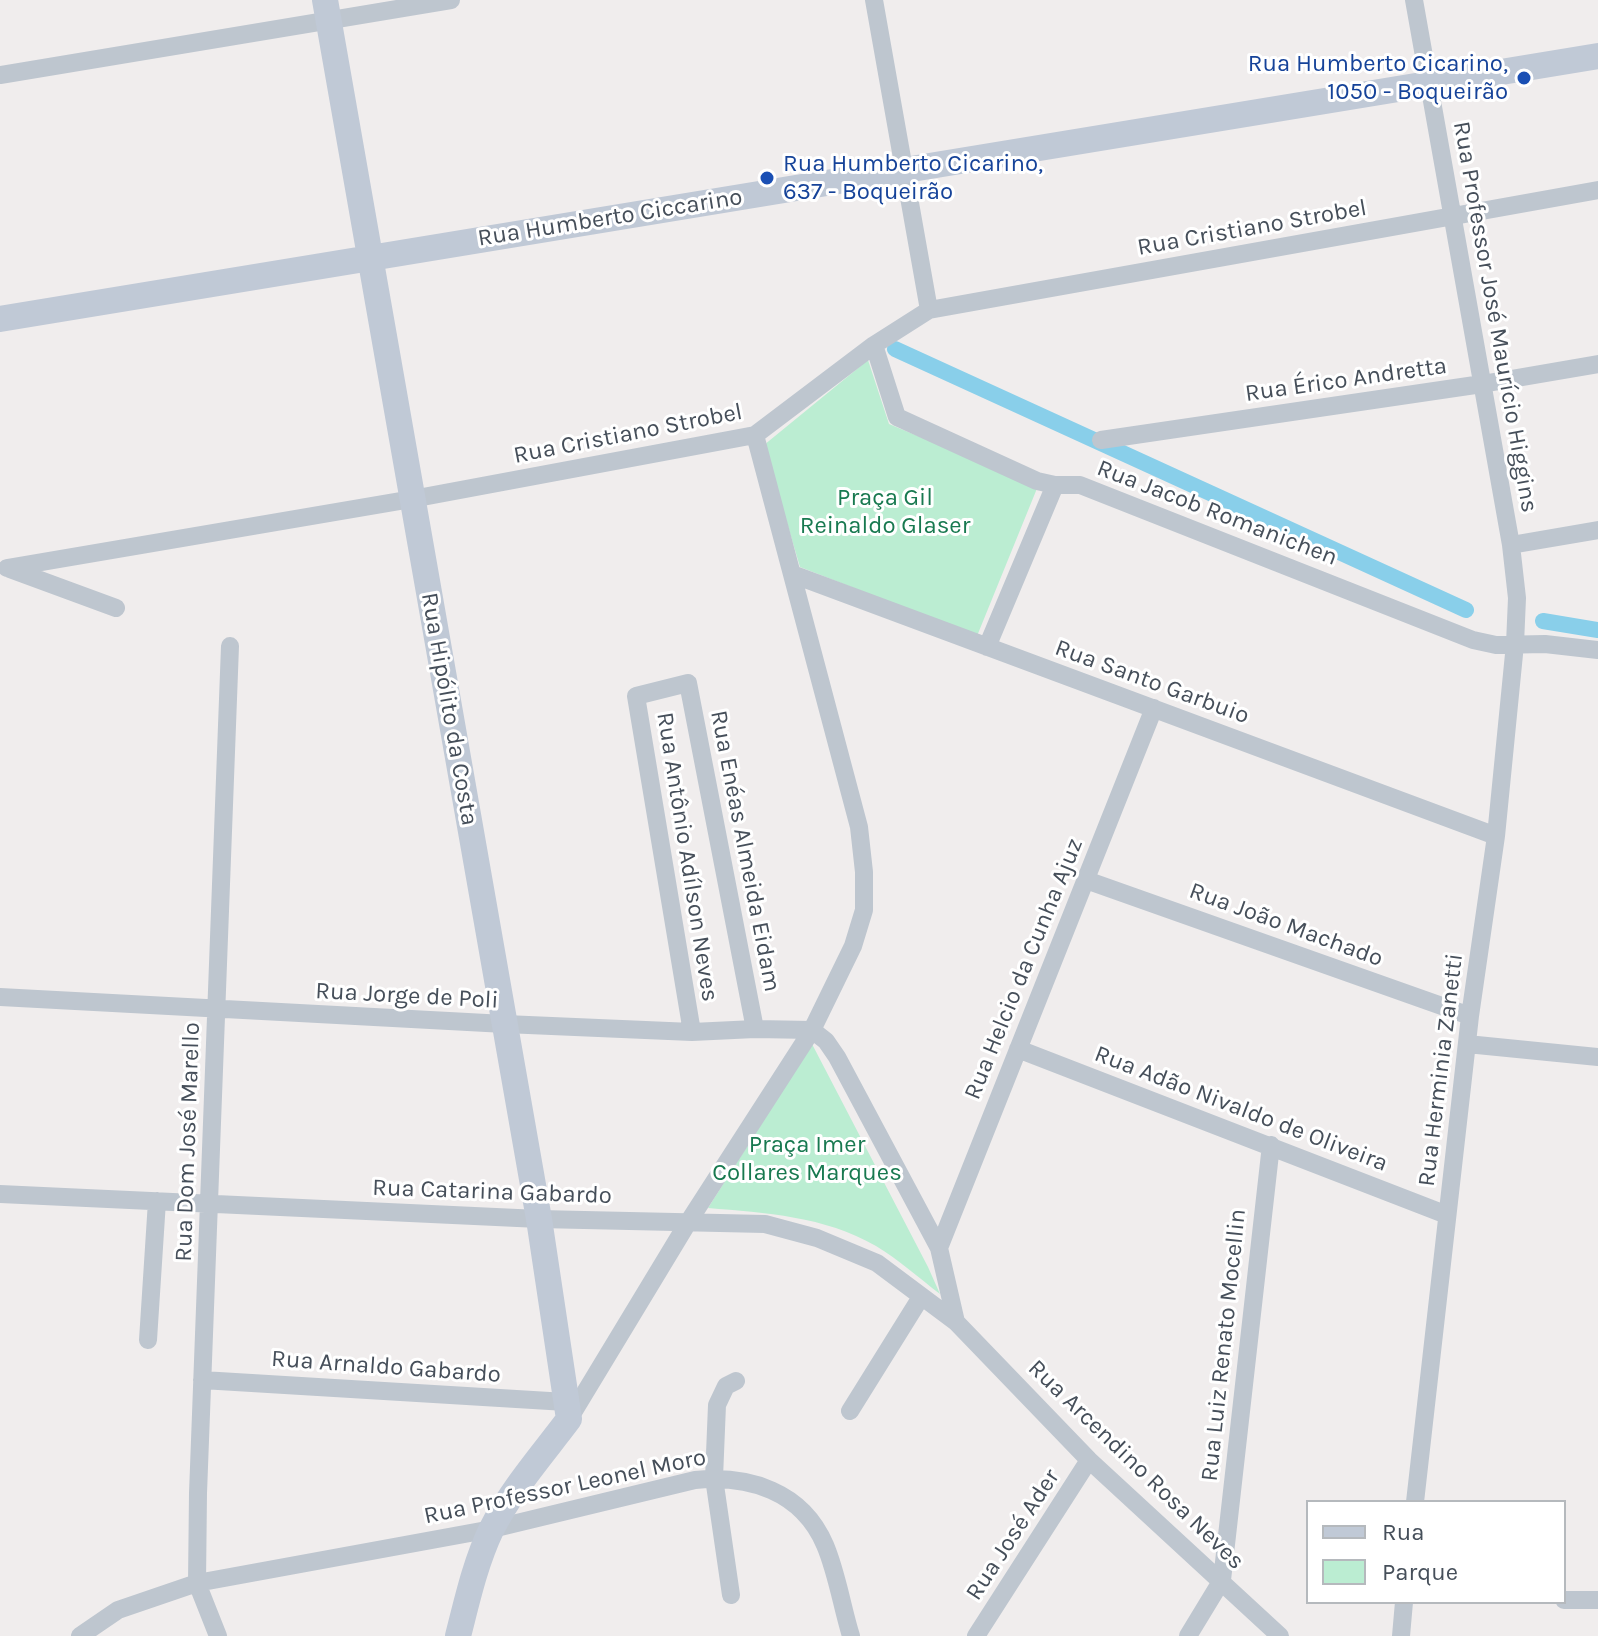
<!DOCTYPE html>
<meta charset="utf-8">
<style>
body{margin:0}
#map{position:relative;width:1598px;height:1636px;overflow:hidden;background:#f0eded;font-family:Karla,sans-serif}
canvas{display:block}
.legend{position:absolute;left:1306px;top:1500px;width:260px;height:104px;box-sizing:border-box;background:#fff;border:2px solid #b5b9bd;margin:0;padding:10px 14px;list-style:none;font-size:24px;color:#464f5a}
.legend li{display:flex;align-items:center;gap:16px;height:40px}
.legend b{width:40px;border:2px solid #b5b9bd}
</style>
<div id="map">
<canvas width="1598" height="1636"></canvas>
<ul class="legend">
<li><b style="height:10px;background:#c0c9d6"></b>Rua</li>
<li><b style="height:22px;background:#bbedd2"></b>Parque</li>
</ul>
</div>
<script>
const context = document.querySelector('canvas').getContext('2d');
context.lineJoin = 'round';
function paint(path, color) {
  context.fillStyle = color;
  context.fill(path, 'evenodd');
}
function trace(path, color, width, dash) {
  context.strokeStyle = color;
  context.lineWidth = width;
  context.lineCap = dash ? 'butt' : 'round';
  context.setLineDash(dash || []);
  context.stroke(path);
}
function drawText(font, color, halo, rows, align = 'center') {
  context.font = font + ' Karla,sans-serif';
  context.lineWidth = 6;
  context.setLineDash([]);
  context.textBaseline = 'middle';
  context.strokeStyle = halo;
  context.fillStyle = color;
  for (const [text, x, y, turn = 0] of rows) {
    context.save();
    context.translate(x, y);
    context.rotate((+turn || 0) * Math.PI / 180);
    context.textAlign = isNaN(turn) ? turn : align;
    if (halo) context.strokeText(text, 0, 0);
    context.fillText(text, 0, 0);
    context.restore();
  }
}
const green = new Path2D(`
 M868 360 889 424 1038 486 977 636 800 567 764 445Z
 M812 1044 928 1267 940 1294C919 1278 898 1259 876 1246 824 1216 766 1213 708 1208Z`);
const canal = new Path2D(`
 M895 349 1466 610
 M1543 621 1598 630`);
const street = new Path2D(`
 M874 0 929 310
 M1414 0 1511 545 1517 598 1515 644 1496 836 1470 1016 1415 1502
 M0 75 451 0
 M874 345 897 417 1037 481 1055 485H1080L1473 640 1496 645 1545 644 1598 650
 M1101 440 1482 384 1598 364
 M1511 545 1598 530
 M7 568 412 499 755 435 874 345 929 310 1598 190
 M10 569 116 608
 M792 574 1496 836
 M987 647 1055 485
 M1086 880 1470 1016
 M0 997 505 1024 692 1032 755 1029 812 1030 826 1041 837 1057 939 1248 956 1322 1089 1460 1280 1636
 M692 1032 636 696 688 683 755 1029
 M1467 1044 1598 1057
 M1018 1049 1447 1215
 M0 1194 539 1219 765 1224 817 1238 877 1263 956 1322
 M939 1248 1154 708
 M148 1340 157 1201
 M202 1380 566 1402
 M850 1411 921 1297
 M569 1419 687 1224 812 1030 853 946 864 910V872L859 827 755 435
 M731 1595 714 1478 717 1405 726 1386 736 1381
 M1564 1600H1598
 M80 1636 118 1610 197 1583 492 1529 695 1480C749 1475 802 1491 825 1545 837 1573 842 1607 851 1636
 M218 1636 197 1583 198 1493 230 646
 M976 1636 1089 1460
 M1188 1636 1222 1580 1271 1145
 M1401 1636 1404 1602`);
const secondary = new Path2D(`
 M325 0 539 1219 569 1419C542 1455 511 1490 491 1530 475 1564 467 1601 458 1636
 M0 319 1598 56`);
const markers = [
 [1524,78,8,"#1a4fb4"],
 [767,178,8,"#1a4fb4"]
];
const transitNames = [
 ["Rua Humberto Cicarino,",1508,64],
 ["1050 - Boqueirão",1508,92],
 ["Rua Humberto Cicarino,",783,164,"left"],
 ["637 - Boqueirão",783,192,"left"]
];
const streetNames = [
 ["Rua Humberto Ciccarino",610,218,-9],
 ["Rua Cristiano Strobel",1252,228,-10],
 ["Rua Professor José Maurício Higgins",1495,317,80],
 ["Rua Érico Andretta",1346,380,-8],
 ["Rua Cristiano Strobel",628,434,-11],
 ["Rua Jacob Romanichen",1217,513,21],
 ["Rua Santo Garbuio",1152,682,20],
 ["Rua Hipólito da Costa",449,709,80],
 ["Rua Enéas Almeida Eidam",745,851,79],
 ["Rua Antônio Adílson Neves",687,857,81],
 ["Rua João Machado",1286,925,20],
 ["Rua Helcio da Cunha Ajuz",1024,969,-68],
 ["Rua Jorge de Poli",407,996,3],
 ["Rua Herminia Zanetti",1441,1070,-83],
 ["Rua Adão Nivaldo de Oliveira",1241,1109,21],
 ["Rua Dom José Marello",188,1142,-88],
 ["Rua Catarina Gabardo",492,1192,2],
 ["Rua Luiz Renato Mocellin",1224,1345,-84],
 ["Rua Arnaldo Gabardo",386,1367,4],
 ["Rua Arcendino Rosa Neves",1136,1465,44],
 ["Rua Professor Leonel Moro",565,1487,-12],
 ["Rua José Ader",1013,1535,-57]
];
const parkNames = [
 ["Praça Gil",885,498],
 ["Reinaldo Glaser",885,526],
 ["Praça Imer",807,1145],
 ["Collares Marques",807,1173]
];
paint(green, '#bbedd2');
trace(canal, '#89cfea', 16);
trace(street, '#bec6cf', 18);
trace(secondary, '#c0c9d6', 26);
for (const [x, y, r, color] of markers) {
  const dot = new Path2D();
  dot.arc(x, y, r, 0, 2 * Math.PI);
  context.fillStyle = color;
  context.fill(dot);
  trace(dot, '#fff', 3);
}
drawText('24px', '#164399', '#fff', transitNames, 'right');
drawText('24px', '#464f5a', '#fff', streetNames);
drawText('24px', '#187950', '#fff', parkNames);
</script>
